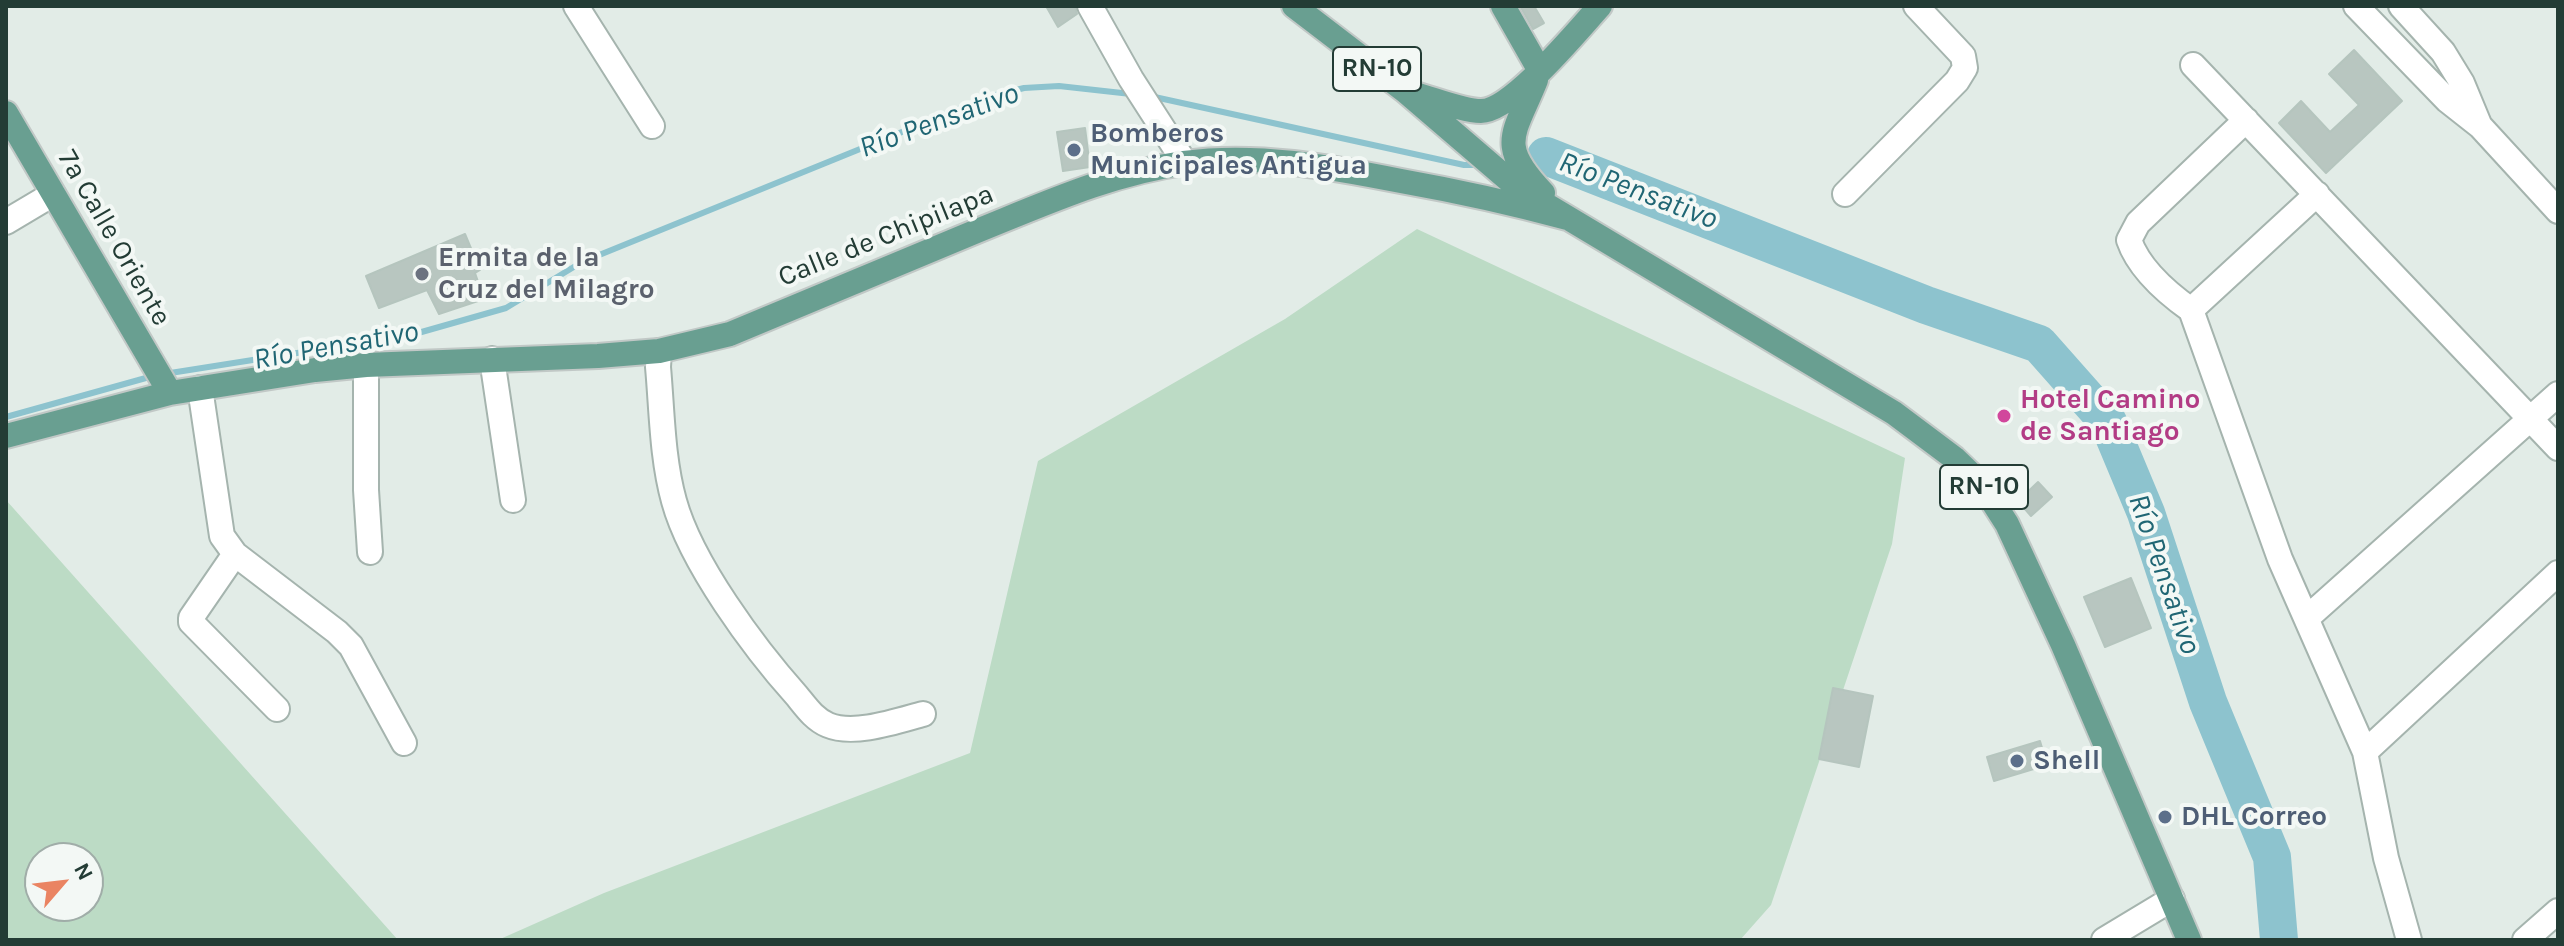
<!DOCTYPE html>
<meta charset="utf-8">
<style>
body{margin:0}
#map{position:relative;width:2564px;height:946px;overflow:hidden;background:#e2ece7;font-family:Karla,sans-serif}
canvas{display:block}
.frame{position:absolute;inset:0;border:8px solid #233c35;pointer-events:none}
.north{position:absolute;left:24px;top:842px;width:80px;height:80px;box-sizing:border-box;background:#f3f8f5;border:2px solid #a0ada8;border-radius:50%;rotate:62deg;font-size:22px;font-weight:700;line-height:32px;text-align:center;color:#233c35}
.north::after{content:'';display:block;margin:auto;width:28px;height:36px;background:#ea8462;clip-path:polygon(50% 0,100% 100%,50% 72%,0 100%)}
</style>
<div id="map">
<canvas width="2564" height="946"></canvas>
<div class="frame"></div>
<div class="north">N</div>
</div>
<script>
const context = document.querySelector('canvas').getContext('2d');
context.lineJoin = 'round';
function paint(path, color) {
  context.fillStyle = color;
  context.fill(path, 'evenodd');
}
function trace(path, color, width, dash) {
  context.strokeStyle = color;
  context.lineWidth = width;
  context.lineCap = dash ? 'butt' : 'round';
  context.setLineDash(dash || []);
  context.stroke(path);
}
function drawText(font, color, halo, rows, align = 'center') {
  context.font = font + ' Karla,sans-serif';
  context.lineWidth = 8;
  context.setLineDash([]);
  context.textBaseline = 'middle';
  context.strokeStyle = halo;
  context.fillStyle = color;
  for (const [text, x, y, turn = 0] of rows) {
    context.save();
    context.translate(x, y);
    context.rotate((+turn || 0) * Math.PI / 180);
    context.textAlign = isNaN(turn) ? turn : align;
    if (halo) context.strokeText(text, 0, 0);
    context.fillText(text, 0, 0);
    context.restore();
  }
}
const green = new Path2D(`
 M1417 229 1905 458 1892 544 1771 905 1740 940H1200L1199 938 1195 940H498L604 893 970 753 1038 461 1285 319Z
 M6 500 398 940H6ZM40 858H88V906H40Z`);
const stream = new Path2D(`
 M1150 96 1464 165H1479
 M1522 158 1546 156
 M164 374 411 335 506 308 582 262 988 97 1024 88 1059 86 1131 94
 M6 417 153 376`);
const river = new Path2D(`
 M1546 156 1926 305 2039 344 2108 422 2146 513 2208 702 2272 857 2279 940`);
const building = new Path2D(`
 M1046 6H1075L1077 14 1058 27Z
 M1520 6H1534L1544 23 1533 29Z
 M2354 50 2402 101 2326 173 2279 123 2301 101 2330 132 2359 105 2329 74Z
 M1085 128 1090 167 1063 171 1057 132Z
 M465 234 480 270 475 273 484 299 439 314 427 290 379 308 366 276Z
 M2038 482 2052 497 2031 516 2018 501Z
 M2131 578 2151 628 2105 647 2084 597Z
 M1833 688 1873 696 1859 767 1819 759Z
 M2040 741 2047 765 1994 781 1987 757Z`);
const minor = new Path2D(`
 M576 6 652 126
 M1090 6 1131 79 1185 163
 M2356 6 2447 100 2480 126 2558 211
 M2401 6 2443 52 2462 83 2479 124
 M2193 65 2558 448
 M2246 120 2138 223 2129 240C2139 269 2167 293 2191 310L2280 559 2365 752 2386 858 2409 940
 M1845 194 1957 81 1965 68 1963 56 1916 6
 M6 222 53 194
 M2191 310 2317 194
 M659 351 658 367C662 411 662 458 674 501 691 563 754 648 797 696 806 707 814 719 828 725 854 736 897 721 923 714
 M492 359 513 500
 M366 365V490L370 552
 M200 388 222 536 235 554 337 632 351 646 404 743
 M235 554 191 618V622L277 709
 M2307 618 2558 394
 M2365 752 2558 573
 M2104 940 2172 899
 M2525 940 2558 911`);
const major = new Path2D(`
 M1294 6 1405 91 1518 188 1894 413 1954 458 1982 485 2007 524 2063 645 2189 940
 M1503 6 1540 71
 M1536 80C1514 135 1496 144 1543 193
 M1415 94C1434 99 1463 111 1481 111 1512 111 1578 30 1600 6
 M6 113 170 393
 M6 436 170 393 315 370 366 365 598 356 659 351 730 334C812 300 894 265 977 231 1044 204 1112 173 1184 163 1257 153 1330 167 1401 181 1457 191 1512 203 1567 218`);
const markers = [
 [1074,150,8,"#5c6f8a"],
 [422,274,8,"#6b7280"],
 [2004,416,8,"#d1479c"],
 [2017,761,8,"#5c6f8a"],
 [2165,817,8,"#5c6f8a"]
];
const shields = [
 [1377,69,88],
 [1984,487,88]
];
const shieldNames = [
 ["RN-10",1377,69],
 ["RN-10",1984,487]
];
const serviceNames = [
 ["Bomberos",1090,134],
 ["Municipales Antigua",1090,166],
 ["Shell",2033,761],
 ["DHL Correo",2181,817]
];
const streetNames = [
 ["Calle de Chipilapa",886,236,-22],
 ["7a Calle Oriente",114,238,60]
];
const worshipNames = [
 ["Ermita de la",438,258],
 ["Cruz del Milagro",438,290]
];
const hotelNames = [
 ["Hotel Camino",2020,400],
 ["de Santiago",2020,432]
];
const waterNames = [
 ["Río Pensativo",939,121,-20],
 ["Río Pensativo",1638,191,21],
 ["Río Pensativo",336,346,-10],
 ["Río Pensativo",2164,574,71]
];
paint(green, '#bcdbc5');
trace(stream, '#8dc3ce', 6);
trace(river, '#8dc3ce', 38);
paint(building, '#b8c6c0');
trace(building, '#b5c5be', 2);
trace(minor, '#a5b4ae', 28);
trace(major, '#c1c8c6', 28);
trace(minor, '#fff', 24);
trace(major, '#699f91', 24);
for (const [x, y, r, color] of markers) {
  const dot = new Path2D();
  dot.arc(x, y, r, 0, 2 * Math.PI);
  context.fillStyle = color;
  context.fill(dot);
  trace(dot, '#f3f8f5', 3);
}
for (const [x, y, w] of shields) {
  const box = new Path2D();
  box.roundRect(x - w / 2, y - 22, w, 44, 6);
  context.fillStyle = '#f3f8f5';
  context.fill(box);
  trace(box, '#233c35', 2);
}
drawText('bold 26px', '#233c35', null, shieldNames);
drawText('bold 28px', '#4e5e75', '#f3f8f5', serviceNames, 'left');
drawText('28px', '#233c35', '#f3f8f5', streetNames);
drawText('bold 28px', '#5b616d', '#f3f8f5', worshipNames, 'left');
drawText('bold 28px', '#b23c85', '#f3f8f5', hotelNames, 'left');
drawText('italic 30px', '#206674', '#f3f8f5', waterNames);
</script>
